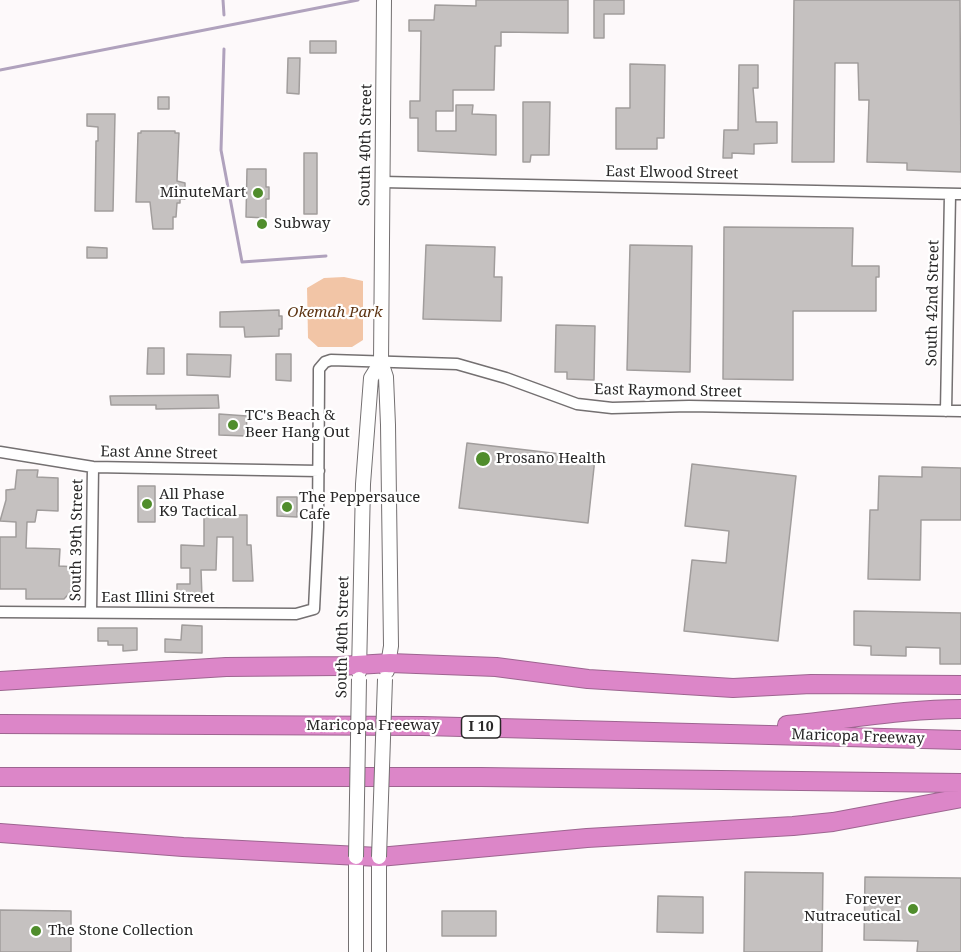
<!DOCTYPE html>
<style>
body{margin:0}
canvas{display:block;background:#fdf9fa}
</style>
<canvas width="961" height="952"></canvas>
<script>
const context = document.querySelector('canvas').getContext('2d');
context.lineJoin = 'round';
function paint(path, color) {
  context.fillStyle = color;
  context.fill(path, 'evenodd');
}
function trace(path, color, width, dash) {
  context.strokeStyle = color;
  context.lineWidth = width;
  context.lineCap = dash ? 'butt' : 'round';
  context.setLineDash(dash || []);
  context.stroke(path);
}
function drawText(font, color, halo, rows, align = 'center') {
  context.font = font + ' "Noto Serif",serif';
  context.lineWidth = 4.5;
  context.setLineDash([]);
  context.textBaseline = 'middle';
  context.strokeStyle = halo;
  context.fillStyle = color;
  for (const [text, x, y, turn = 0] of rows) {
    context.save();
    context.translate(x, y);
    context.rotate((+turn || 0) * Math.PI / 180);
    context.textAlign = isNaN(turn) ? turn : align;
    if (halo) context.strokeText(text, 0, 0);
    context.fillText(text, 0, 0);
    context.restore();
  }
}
const green = new Path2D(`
 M344 277 363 281V340L352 347H318L308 338 307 288 324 278Z`);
const stream = new Path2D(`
 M223 0 224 15
 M224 49 221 150 242 262 326 256
 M0 70 358 0`);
const building = new Path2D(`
 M476 0H568V33L501 32V46H495L494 90H453V111H436V131H456V105H473L472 114 496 115V155L418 151V118H410V101H420L421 31H409V20H434L435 5 476 6Z
 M594 0H624V14H604V38H594Z
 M794 0H960L961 172 907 170V163L867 162 869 100H859L858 63H835L834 162H792Z
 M310 41H336V53H310Z
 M288 58H300L299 94 287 93Z
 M630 64 665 65 664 138H657V149H616V108H630Z
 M739 65H758V88H753L756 122H777V143L754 144V154L732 153V158H723L724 130H738Z
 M158 97H169V109H158Z
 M523 102H550L549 155H531L530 162H523Z
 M87 114H115L113 211H95L96 141H98V127L87 126Z
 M141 131H175V133H179L177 181 185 183V199H180V203H177L176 217H173V229H153L150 202H136L138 133H141Z
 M304 153H317V214H304Z
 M247 169H266V187H269V199H266V218L246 217Z
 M724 227 853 228 852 266H879V277H876V311H793V380L723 379Z
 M426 245 495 247 494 277H502L501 321 423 319Z
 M630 245 692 246 690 372 627 370Z
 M87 247 107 248V258H87Z
 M279 310V316H282V329H279V336L245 337 244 327H220V312Z
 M556 325 595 326 594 380 567 379V372H555Z
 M148 348H164V374H147Z
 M187 354 231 355 230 377 187 375Z
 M276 354H291V381L276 380Z
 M218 395 219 408 156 409V405H111L110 396Z
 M219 414 247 416 246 436 219 435Z
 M467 443 595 458 588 523 459 508Z
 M692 464 796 476 778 641 684 631 692 560 726 563 729 531 685 526Z
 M922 467 961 468V520H921L920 580 868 579 870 510H878L879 476 922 477Z
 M17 470H38L37 477 58 478V511L37 510 35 522H27L26 548 60 549 59 566 78 567 77 585 64 599H26V589H0V537H16V522L0 521 6 500V490L15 489Z
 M138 486H155V522H138Z
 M277 497H297V517L277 516Z
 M204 515H247V545H251L253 581H233V537H217L216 570H201L202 597 184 599V598L177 596V584H190V568H181V545L204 546Z
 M854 611 961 613V664H940V648L906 647V656L871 655V646L854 645Z
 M182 625 202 626V653L165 652V639L181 640Z
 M98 628H137V650L123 651V645H108V641H98Z
 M745 872 823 873 822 952H744Z
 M865 877 961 878V952H917L918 941 864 940Z
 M658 896 703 897V933L657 932Z
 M0 910 71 911V952H0Z
 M442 911H496V936H442Z`);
const street = new Path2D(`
 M382 182 961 194
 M946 411 950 195
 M0 452 93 467 319 471
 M0 612 296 614 314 609 318 527 319 376V369L325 362 331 360 457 364 506 378 577 404 612 408 689 406 961 411
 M91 612 93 467`);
const secondary = new Path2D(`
 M384 0 381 362 386 377 388 425 391 646 387 671
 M359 672 363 484 371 378 381 362
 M356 857V952
 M379 952V857`);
const highway = new Path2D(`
 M0 681 226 667 340 666 390 663 496 667 588 679 733 688 811 684 961 685
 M0 724 423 726 961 740
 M787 725C845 720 903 709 961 709
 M0 777H481L961 783
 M0 833 183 847 379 857 587 838 793 826 833 822 961 798`);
const secondaryBridge = new Path2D(`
 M356 857 359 679
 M379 857 385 679`);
const markers = [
 [258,193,6,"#508d2c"],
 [262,224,6,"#508d2c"],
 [233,425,6,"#508d2c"],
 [483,459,8,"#508d2c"],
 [147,504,6,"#508d2c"],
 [287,507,6,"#508d2c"],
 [913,909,6,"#508d2c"],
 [36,931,6,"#508d2c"]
];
const shields = [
 [481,727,39]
];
const shieldNames = [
 ["I 10",481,727]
];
const streetNames = [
 ["South 40th Street",366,145,-89],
 ["East Elwood Street",672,173,1],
 ["South 42nd Street",933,303,-89],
 ["East Raymond Street",668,391,1],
 ["East Anne Street",159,453,1],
 ["South 39th Street",77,540,-89],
 ["East Illini Street",158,598],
 ["South 40th Street",343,637,-89],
 ["Maricopa Freeway",373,726],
 ["Maricopa Freeway",858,737,2]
];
const poiNames = [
 ["MinuteMart",246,193,"right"],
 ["Subway",274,224],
 ["TC's Beach &",245,416],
 ["Beer Hang Out",245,433],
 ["Prosano Health",496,459],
 ["All Phase",159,495],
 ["K9 Tactical",159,512],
 ["The Peppersauce",299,498],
 ["Cafe",299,515],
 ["Forever",901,900,"right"],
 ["Nutraceutical",901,917,"right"],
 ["The Stone Collection",48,931]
];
const parkNames = [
 ["Okemah Park",335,313]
];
paint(green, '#f2c5a6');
trace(stream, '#b0a2bd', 3);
paint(building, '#c5c1c0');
trace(building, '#a19d9c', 1.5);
trace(street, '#747071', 13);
trace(secondary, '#747071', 16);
trace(highway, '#9d6590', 20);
trace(street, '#fff', 10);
trace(secondary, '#fff', 14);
trace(highway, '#dc86c8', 18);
trace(secondaryBridge, '#747071', 16, []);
trace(secondaryBridge, '#fff', 14);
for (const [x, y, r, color] of markers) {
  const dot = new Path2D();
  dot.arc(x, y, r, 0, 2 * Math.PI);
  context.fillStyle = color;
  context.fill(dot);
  trace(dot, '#fff', 2);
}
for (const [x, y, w] of shields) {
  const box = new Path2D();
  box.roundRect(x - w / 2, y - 11, w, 22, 4.5);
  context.fillStyle = '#fff';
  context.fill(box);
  trace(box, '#282727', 1.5);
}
drawText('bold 14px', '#282727', null, shieldNames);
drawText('15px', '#282727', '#fff', streetNames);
drawText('15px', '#282727', '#fff', poiNames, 'left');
drawText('italic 15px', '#5d3413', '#fff', parkNames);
</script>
